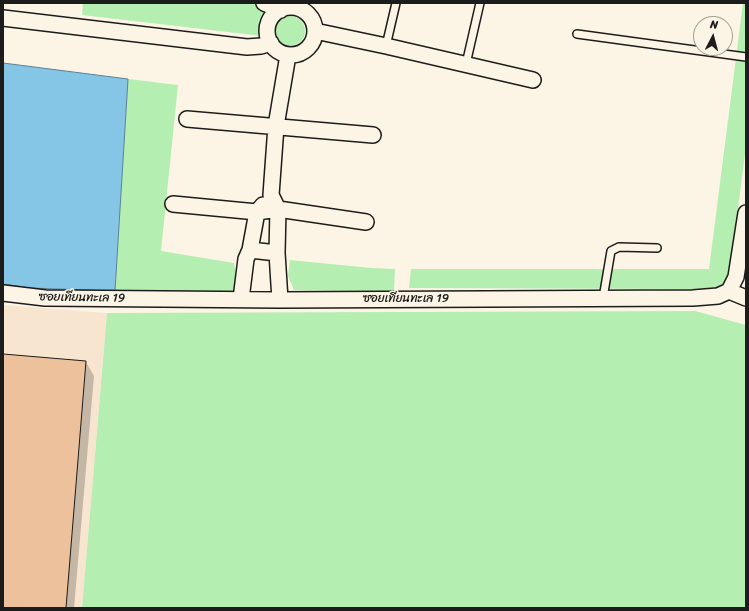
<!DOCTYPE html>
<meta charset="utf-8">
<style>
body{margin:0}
#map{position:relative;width:749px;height:611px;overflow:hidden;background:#fcf5e5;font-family:Sriracha,sans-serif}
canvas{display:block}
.frame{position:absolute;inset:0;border:4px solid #1c1c1c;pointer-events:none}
.north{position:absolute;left:693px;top:16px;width:40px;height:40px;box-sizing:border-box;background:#fcf5e5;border:1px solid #a29e95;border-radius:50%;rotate:6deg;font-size:11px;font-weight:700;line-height:16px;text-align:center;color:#1c1c1c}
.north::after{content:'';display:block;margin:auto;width:14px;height:18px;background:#1c1c1c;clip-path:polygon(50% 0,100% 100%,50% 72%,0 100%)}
</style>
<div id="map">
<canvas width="749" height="611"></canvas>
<div class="frame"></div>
<div class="north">N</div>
</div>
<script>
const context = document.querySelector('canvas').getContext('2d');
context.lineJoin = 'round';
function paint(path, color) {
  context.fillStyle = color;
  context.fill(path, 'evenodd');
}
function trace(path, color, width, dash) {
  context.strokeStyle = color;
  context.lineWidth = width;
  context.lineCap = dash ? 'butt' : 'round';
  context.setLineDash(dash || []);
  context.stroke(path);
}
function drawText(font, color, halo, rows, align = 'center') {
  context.font = font + ' Sriracha,"Playpen Sans Thai",sans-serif';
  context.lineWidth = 3;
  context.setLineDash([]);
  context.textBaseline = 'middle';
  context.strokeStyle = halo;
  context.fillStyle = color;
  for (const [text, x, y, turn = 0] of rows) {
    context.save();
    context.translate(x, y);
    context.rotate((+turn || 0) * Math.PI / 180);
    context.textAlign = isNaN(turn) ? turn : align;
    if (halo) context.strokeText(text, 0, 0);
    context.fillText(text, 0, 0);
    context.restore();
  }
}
const built = new Path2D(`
 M3 305 107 313 82 608H3Z`);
const green = new Path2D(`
 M83 3H250L261 6 265 14 262 36 82 15Z
 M743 3H746V146L729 279 721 287 709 289 409 288 411 269H709Z
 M275 31a15 15 0 1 1 30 0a15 15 0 1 1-30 0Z
 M128 79 178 85 161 251 234 263 237 279 235 291 159 293 115 291Z
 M290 260 371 268 395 269 394 292 294 290 288 276Z
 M695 311 746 325V608H82L107 313Z`);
const water = new Path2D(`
 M3 63 128 79 115 291 30 288 3 284Z`);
const shadow = new Path2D(`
 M3 355 86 362 94 376 74 608H3Z`);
const building = new Path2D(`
 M3 354 86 361 66 608H3Z`);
const lane = new Path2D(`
 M577 34 746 57
 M386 46 396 3
 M466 64 480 3
 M603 298 611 251 619 247 657 248`);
const street = new Path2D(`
 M264 3 281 10
 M267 31a24 24 0 1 1 48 0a24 24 0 1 1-48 0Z
 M3 18 247 47 261 46 271 43
 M315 31 386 46 533 80
 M187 119 373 135
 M173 204 257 212 278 209 366 222
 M250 250 277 253
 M729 291 746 298
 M3 293 45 298 280 300 693 298 718 296 729 291 736 277 746 213
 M241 299 246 259 250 250 257 212 263 205
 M280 300 277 253 278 209 271 195 276 126 288 55`);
const streetNames = [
 ["ซอยเทียนทะเล 19",82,298,1],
 ["ซอยเทียนทะเล 19",406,299]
];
paint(built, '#f7e5cf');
paint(green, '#b5eeb1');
paint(water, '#85c5e6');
trace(water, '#5b8195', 1);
paint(shadow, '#0003');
paint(building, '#ecc19c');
trace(building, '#1c1c1c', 1);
trace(lane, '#1c1c1c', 10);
trace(street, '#1c1c1c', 18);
trace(lane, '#fcf5e5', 7);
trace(street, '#fcf5e5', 15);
drawText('12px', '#1c1c1c', '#fcf5e5', streetNames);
</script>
